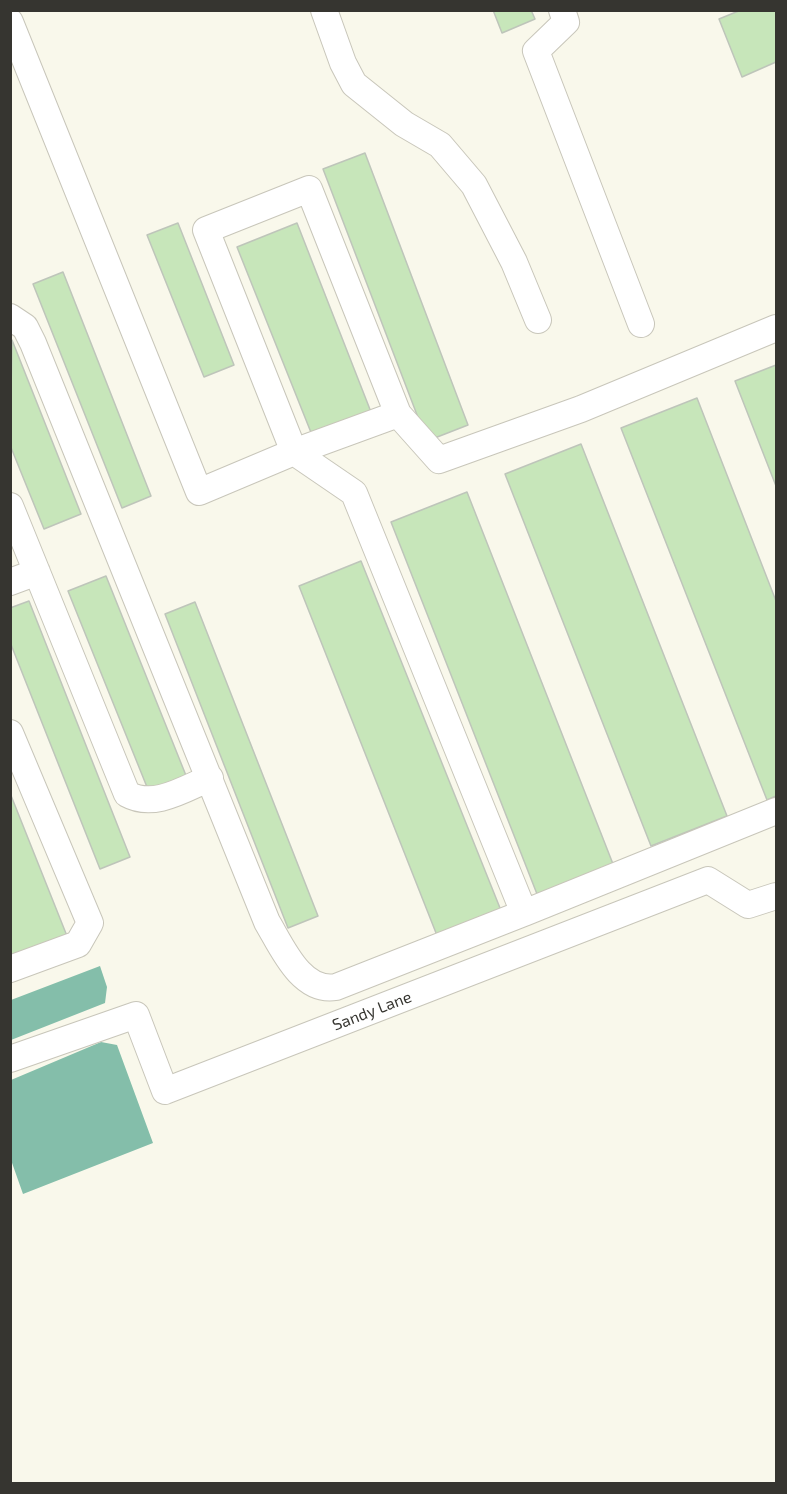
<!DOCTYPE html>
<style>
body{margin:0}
#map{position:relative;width:787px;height:1494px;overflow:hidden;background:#f9f8eb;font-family:"Exo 2",sans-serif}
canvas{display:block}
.frame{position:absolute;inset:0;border:12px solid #363530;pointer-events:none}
</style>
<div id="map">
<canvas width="787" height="1494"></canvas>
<div class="frame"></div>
</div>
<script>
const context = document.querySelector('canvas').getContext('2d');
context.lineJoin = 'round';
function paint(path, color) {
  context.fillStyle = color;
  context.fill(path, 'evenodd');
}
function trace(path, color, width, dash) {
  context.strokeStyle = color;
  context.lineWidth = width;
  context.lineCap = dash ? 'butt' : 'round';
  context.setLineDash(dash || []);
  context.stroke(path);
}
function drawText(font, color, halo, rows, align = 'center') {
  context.font = font + ' "Exo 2",sans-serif';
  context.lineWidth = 4.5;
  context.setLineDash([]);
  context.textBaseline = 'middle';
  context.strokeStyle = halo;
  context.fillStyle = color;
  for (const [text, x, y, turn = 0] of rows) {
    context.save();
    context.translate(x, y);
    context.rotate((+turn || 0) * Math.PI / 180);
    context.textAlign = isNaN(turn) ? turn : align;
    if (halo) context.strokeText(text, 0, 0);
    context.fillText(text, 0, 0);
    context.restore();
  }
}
const water = new Path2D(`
 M100 966 107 987 105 1003 11 1040V1000Z
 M101 1042 117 1045 153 1143 23 1194 11 1160V1080Z`);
const building = new Path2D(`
 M493 10H531L535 19 502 33Z
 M741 10H776V62L742 77 719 19Z
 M365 153 468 425 427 441 323 169Z
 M178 223 234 365 204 377 147 235Z
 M297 223 371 412 312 435 237 247Z
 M63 272 151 496 122 508 33 284Z
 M12 340 81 514 44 529 10 445Z
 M776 365V486L735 381Z
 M697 398 776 601V796L767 800 621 428Z
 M581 444 727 816 651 846 505 474Z
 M467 492 613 864 537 894 391 522Z
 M361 561 502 913 438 938 299 586Z
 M106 576 187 778 149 792 68 591Z
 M29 601 130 857 100 869 10 642V608Z
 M195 602 318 916 288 928 165 614Z
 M10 793 67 936 10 959Z`);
const minor = new Path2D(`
 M324 10 343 63 354 84 404 124 440 145 474 185 514 262 538 320
 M562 10 566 22 536 51 641 324
 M10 22 199 492 294 452 206 230 309 189 398 414 439 460 581 409 776 328
 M10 317 25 327 33 343 267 922C282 947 301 993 336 987L524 913
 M294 452 354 493 524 913 776 811
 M294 452 398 414
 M10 506 127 794C154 809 184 789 210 778
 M10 582 37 572
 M10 733 90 923 78 944 10 969
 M10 1059 136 1015 165 1091 708 880 748 905 776 896`);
const streetNames = [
 ["Sandy Lane",372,1011,-21]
];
paint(water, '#84beaa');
paint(building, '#c7e6ba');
trace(building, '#bec5ba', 1.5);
trace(minor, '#c8c6ba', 28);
trace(minor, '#fff', 26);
drawText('16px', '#363530', '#fff', streetNames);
</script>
